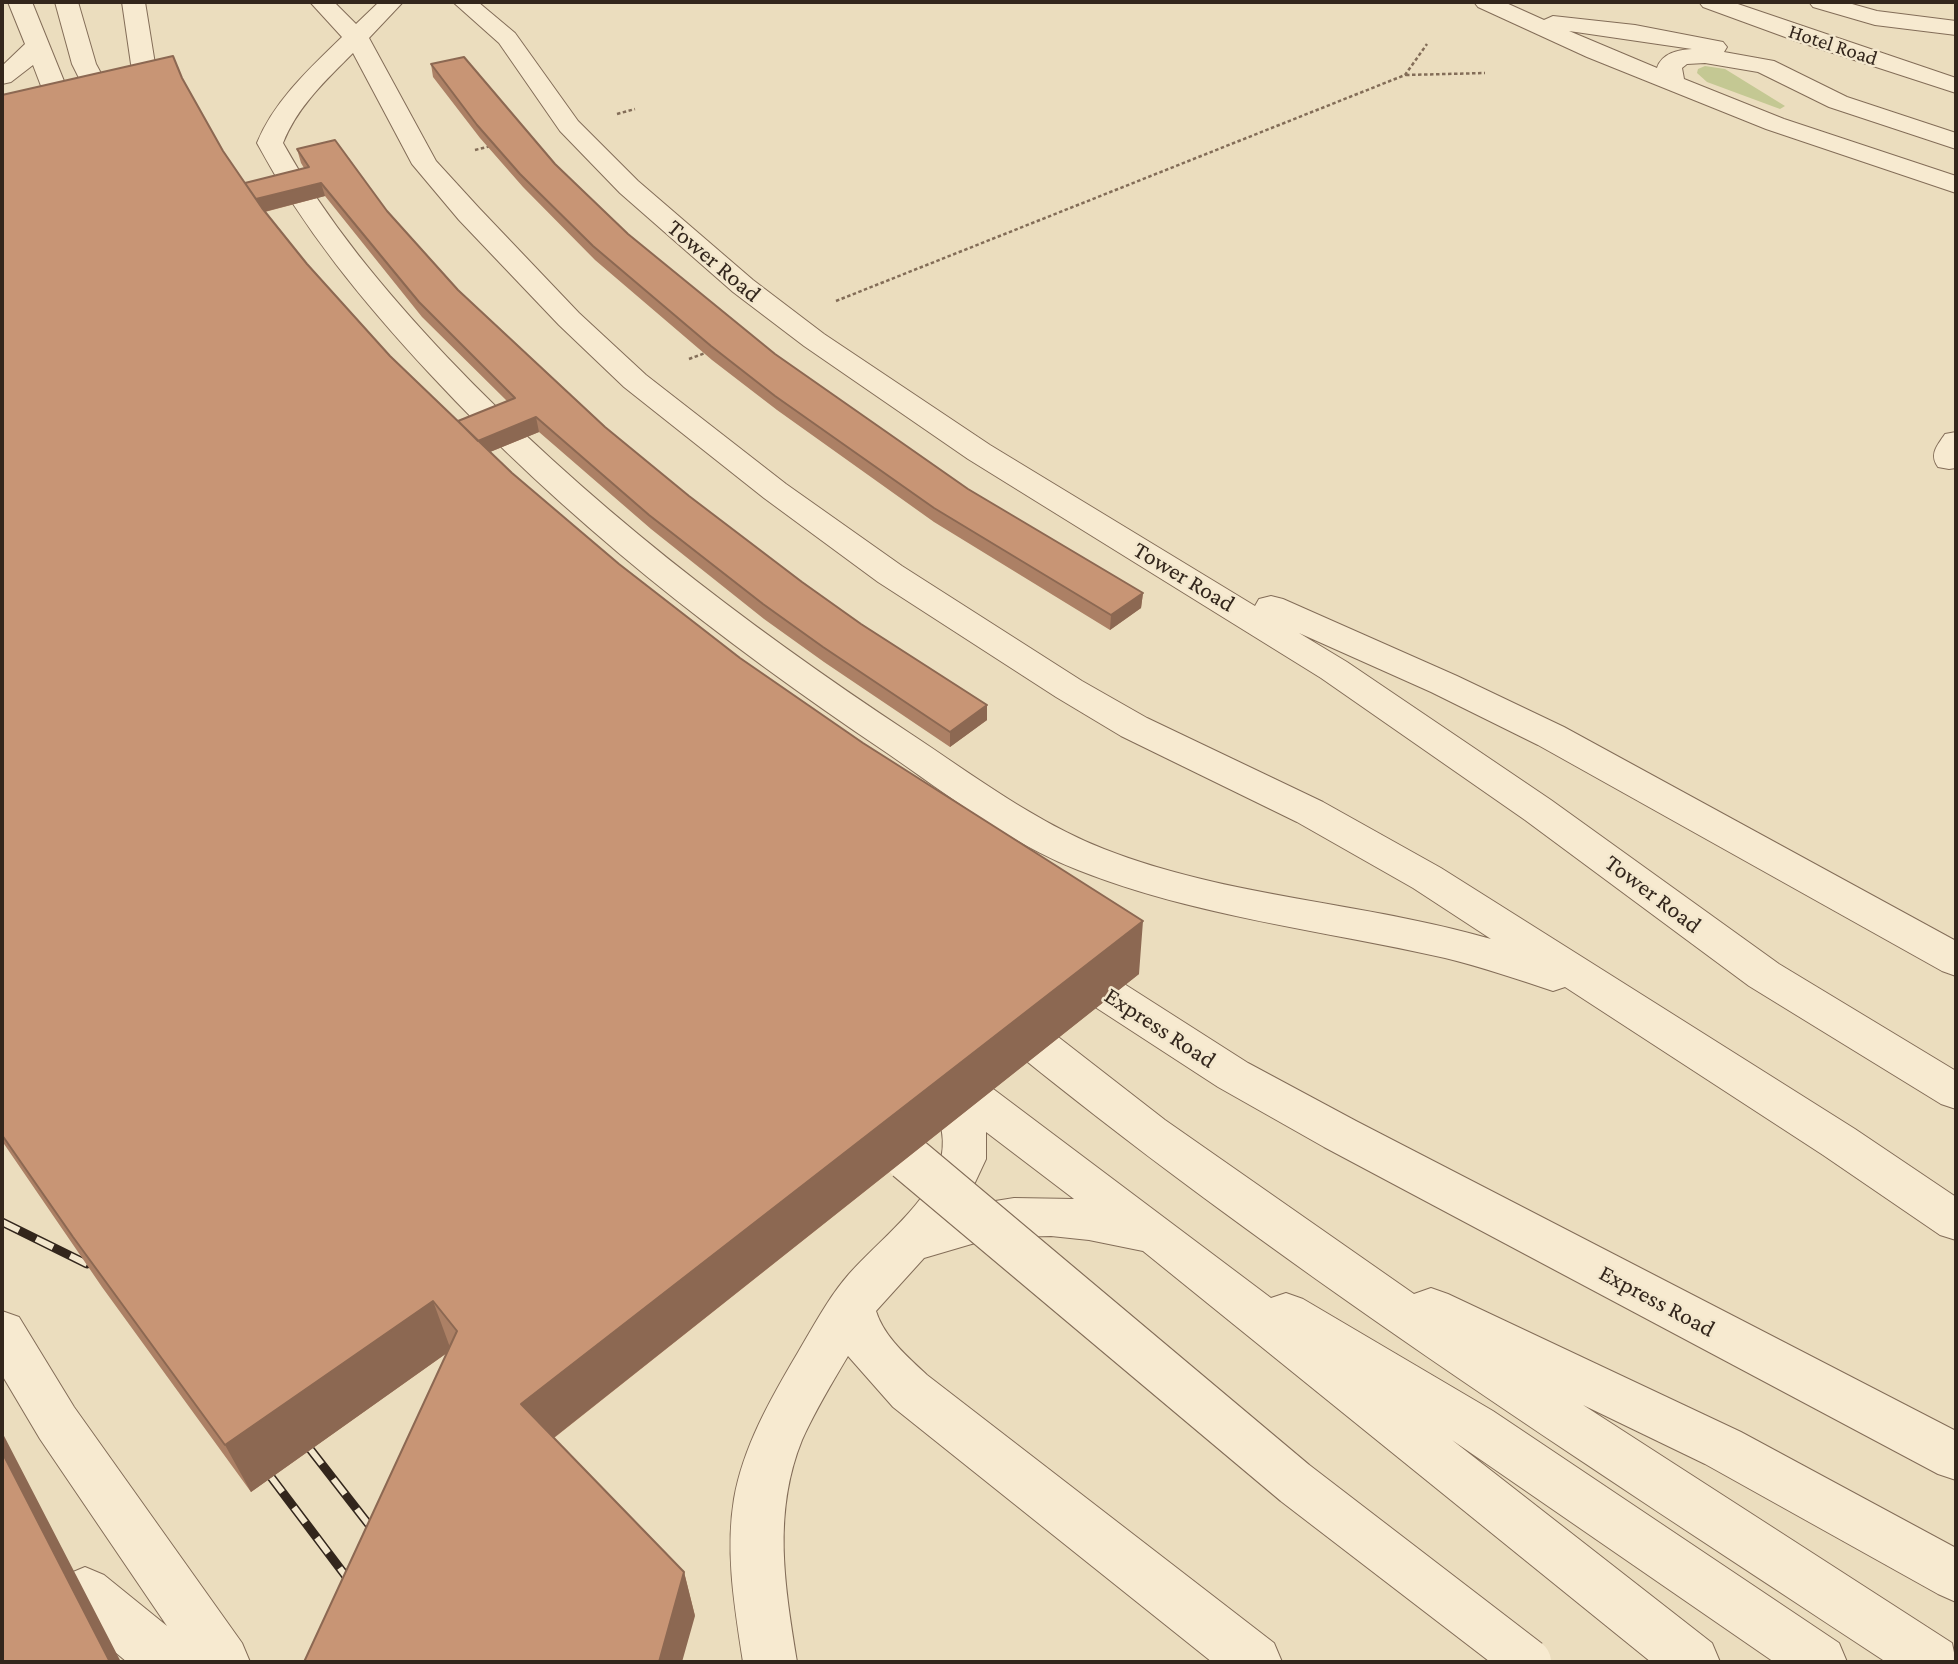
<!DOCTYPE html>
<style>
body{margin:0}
#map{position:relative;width:1958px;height:1664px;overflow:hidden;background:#ebddbe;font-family:"Crimson Pro",serif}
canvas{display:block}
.frame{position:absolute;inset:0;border:4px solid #33261c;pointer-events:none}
</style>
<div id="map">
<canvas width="1958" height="1664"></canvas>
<div class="frame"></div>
</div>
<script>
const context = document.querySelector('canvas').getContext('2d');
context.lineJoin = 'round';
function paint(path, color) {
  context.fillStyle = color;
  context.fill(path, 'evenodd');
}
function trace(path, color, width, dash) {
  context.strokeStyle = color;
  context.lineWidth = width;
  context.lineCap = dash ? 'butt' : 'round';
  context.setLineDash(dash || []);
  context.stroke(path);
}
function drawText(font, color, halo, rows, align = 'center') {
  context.font = font + ' "Crimson Pro",serif';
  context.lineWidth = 5;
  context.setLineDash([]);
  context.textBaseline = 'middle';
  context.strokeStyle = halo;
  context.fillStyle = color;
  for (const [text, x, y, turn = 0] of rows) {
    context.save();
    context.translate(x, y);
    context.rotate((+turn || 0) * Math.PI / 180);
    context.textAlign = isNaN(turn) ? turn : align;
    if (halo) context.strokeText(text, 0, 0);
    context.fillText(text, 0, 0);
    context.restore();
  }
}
const green = new Path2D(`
 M1705 66 1725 69 1785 106 1780 109 1707 82 1697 73 1698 69Z`);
const path = new Path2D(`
 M1406 75 1485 73
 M617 114 635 109
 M475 150 491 146
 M836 301 1405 75 1427 44
 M689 359 708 352`);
const minor = new Path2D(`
 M8 2H32L85 133 81 138 72 141 63 138 59 133 33 65 11 82 2 84V66L25 44Z
 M55 2H78L96 64 122 112 118 117 109 120 100 117 96 112 72 64Z
 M122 2H145L155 64 167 102 164 107 155 109 146 107 143 102 131 64Z
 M310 2H334L356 24 379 2H403L369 38 436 161 479 208 579 313 646 375 786 484 902 566 1082 681 1147 718 1323 802 1441 868 1855 1129 1956 1197V1240L1940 1235 1823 1155 1565 987 1553 991C1517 979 1482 967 1445 958 1322 930 1197 917 1078 870 1009 843 948 795 887 753 722 642 565 520 430 374 364 303 303 229 257 143 274 101 310 68 342 37ZM353 53 412 164 459 220 559 325 624 387 764 498 878 582 1056 697 1121 736 1297 822 1413 888 1491 939C1364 902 1229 898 1104 849 1035 822 973 775 911 734 744 624 585 502 447 357 385 291 327 222 283 143 297 107 326 80 353 53Z
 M453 2H478L515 33 578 121 638 181 753 280 824 334 990 445 1255 606 1259 599 1271 596 1283 599 1457 676 1564 727 1956 941V976L1942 971 1538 745 1431 692 1299 633 1347 662 1551 800 1779 964 1956 1071V1109L1941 1104 1749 986 1525 820 1321 678 968 459 804 346 733 292 620 193 560 131 499 43Z
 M1474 2H1504L1544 20 1553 16 1635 25 1723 42 1727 47 1724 52 1774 61 1847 97 1956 133V149L1829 107 1758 72 1705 63 1687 64 1682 68 1684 79 1784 119 1956 176V193L1766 129 1587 57 1478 7ZM1569 31 1692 49C1678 50 1662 53 1657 68Z
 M1699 2H1732L1956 78V93L1796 41 1703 7Z
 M1809 2H1845L1877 11 1956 21V35L1875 25 1813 7Z
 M1956 432V468L1949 469 1938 467C1929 454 1937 446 1945 434Z
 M1067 952 1082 957 1248 1063 1356 1121 1956 1431V1480L1938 1474 1324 1147 1218 1087 1052 979 1046 968 1052 957Z
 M1002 1001 1017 1005 1165 1120 1414 1294 1431 1288 1448 1294 1741 1432 1956 1548V1602L1938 1594 1705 1464 1583 1405 1952 1643 1956 1662H1886C1580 1460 1270 1262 987 1029L981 1017 987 1005Z
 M937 1053 952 1058 1271 1298 1286 1293 1303 1299 1493 1411 1839 1643 1847 1662H1774L1452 1440 1712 1643 1720 1662H1651L1143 1251 1089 1240 1051 1236 1014 1237 975 1243 924 1258 876 1311C884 1337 908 1357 927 1375L1274 1643 1282 1662H1212L893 1407 848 1356C832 1383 815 1411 802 1440 772 1514 785 1587 797 1662H743C735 1609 725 1553 734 1499 743 1447 771 1398 797 1354 813 1327 828 1298 849 1274 877 1242 931 1202 941 1159 949 1126 930 1098 916 1070L922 1058ZM986 1132 1074 1199 1014 1198 964 1206 986 1159Z
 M2 1311 19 1317 74 1407 242 1643 250 1662H127L66 1611 59 1593 66 1575 85 1567 104 1575 167 1626 40 1439 2 1375Z`);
const rail = new Path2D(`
 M2 1222 87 1264
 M310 1449 380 1539
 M271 1477 357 1591`);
const minorBridge = new Path2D(`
 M908 1158 1295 1483 1528 1662`);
const wall = new Path2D(`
 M431 64 555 164 628 234 775 354 968 489 1143 593 1141 608 1110 630 934 522 777 410 712 360 595 260 523 187 480 138 433 77Z
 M182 78 223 151 245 183 304 168 301 163 297 149 387 211 458 290 605 427 689 496 802 582 861 624 987 705V720L950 747 824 662 764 619 651 529 539 432 490 452 512 473 619 564 1139 974 554 1438 684 1572 695 1616 447 1353 251 1492 102 1287 2 1141V95ZM325 196 422 317 507 401 458 421 390 356 307 264 265 212Z`);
const shadedWall = new Path2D(`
 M321 183 325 196 248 216 244 202Z
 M536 417 539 432 458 465 455 450Z
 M1143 593 1141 608 1110 630 1111 615Z
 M987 705V720L950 747V732Z
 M1143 921 1139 974 537 1451 521 1404Z
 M433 1301 451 1350 251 1492 225 1445Z
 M2 1432 121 1662H110L2 1452Z
 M684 1572 695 1616 682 1662H659Z`);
const building = new Path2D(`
 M173 56 182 78 223 151 262 208 307 264 390 356 512 473 619 564 740 658 863 743 1143 921 521 1404 684 1572 659 1662H304L457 1331 433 1301 225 1445 73 1237 2 1135V95Z
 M464 57 555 164 628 234 775 354 968 489 1143 593 1111 615 934 508 775 396 711 346 593 246 520 174 477 125 431 64Z
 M335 140 387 211 458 290 605 427 689 496 802 582 861 624 987 705 950 732 823 647 763 604 649 515 536 417 478 441 458 421 515 398 419 302 321 183 256 199 245 183 309 167 297 149Z
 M2 1452 110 1662H2Z`);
const farStreetnames = [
 ["Hotel Road",1833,45,18]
];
const streetNames = [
 ["Tower Road",714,261,40],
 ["Tower Road",1184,577,31],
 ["Tower Road",1653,894,37],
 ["Express Road",1160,1028,33],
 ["Express Road",1657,1301,28]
];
paint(green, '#c4c893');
trace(minor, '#836d58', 2);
trace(path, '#836d58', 2.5, [3.5, 2.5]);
paint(minor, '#f7ead0');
trace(rail, '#33261c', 9);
trace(rail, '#f3e7cd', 6, [19]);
trace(minorBridge, '#836d58', 48, []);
trace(minorBridge, '#f7ead0', 46);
paint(wall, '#ac8065');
paint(shadedWall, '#8c6852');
paint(building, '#c89575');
trace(building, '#8c6852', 2);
drawText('21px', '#33261c', '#f3e7cd', farStreetnames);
drawText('24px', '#33261c', '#f3e7cd', streetNames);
</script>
